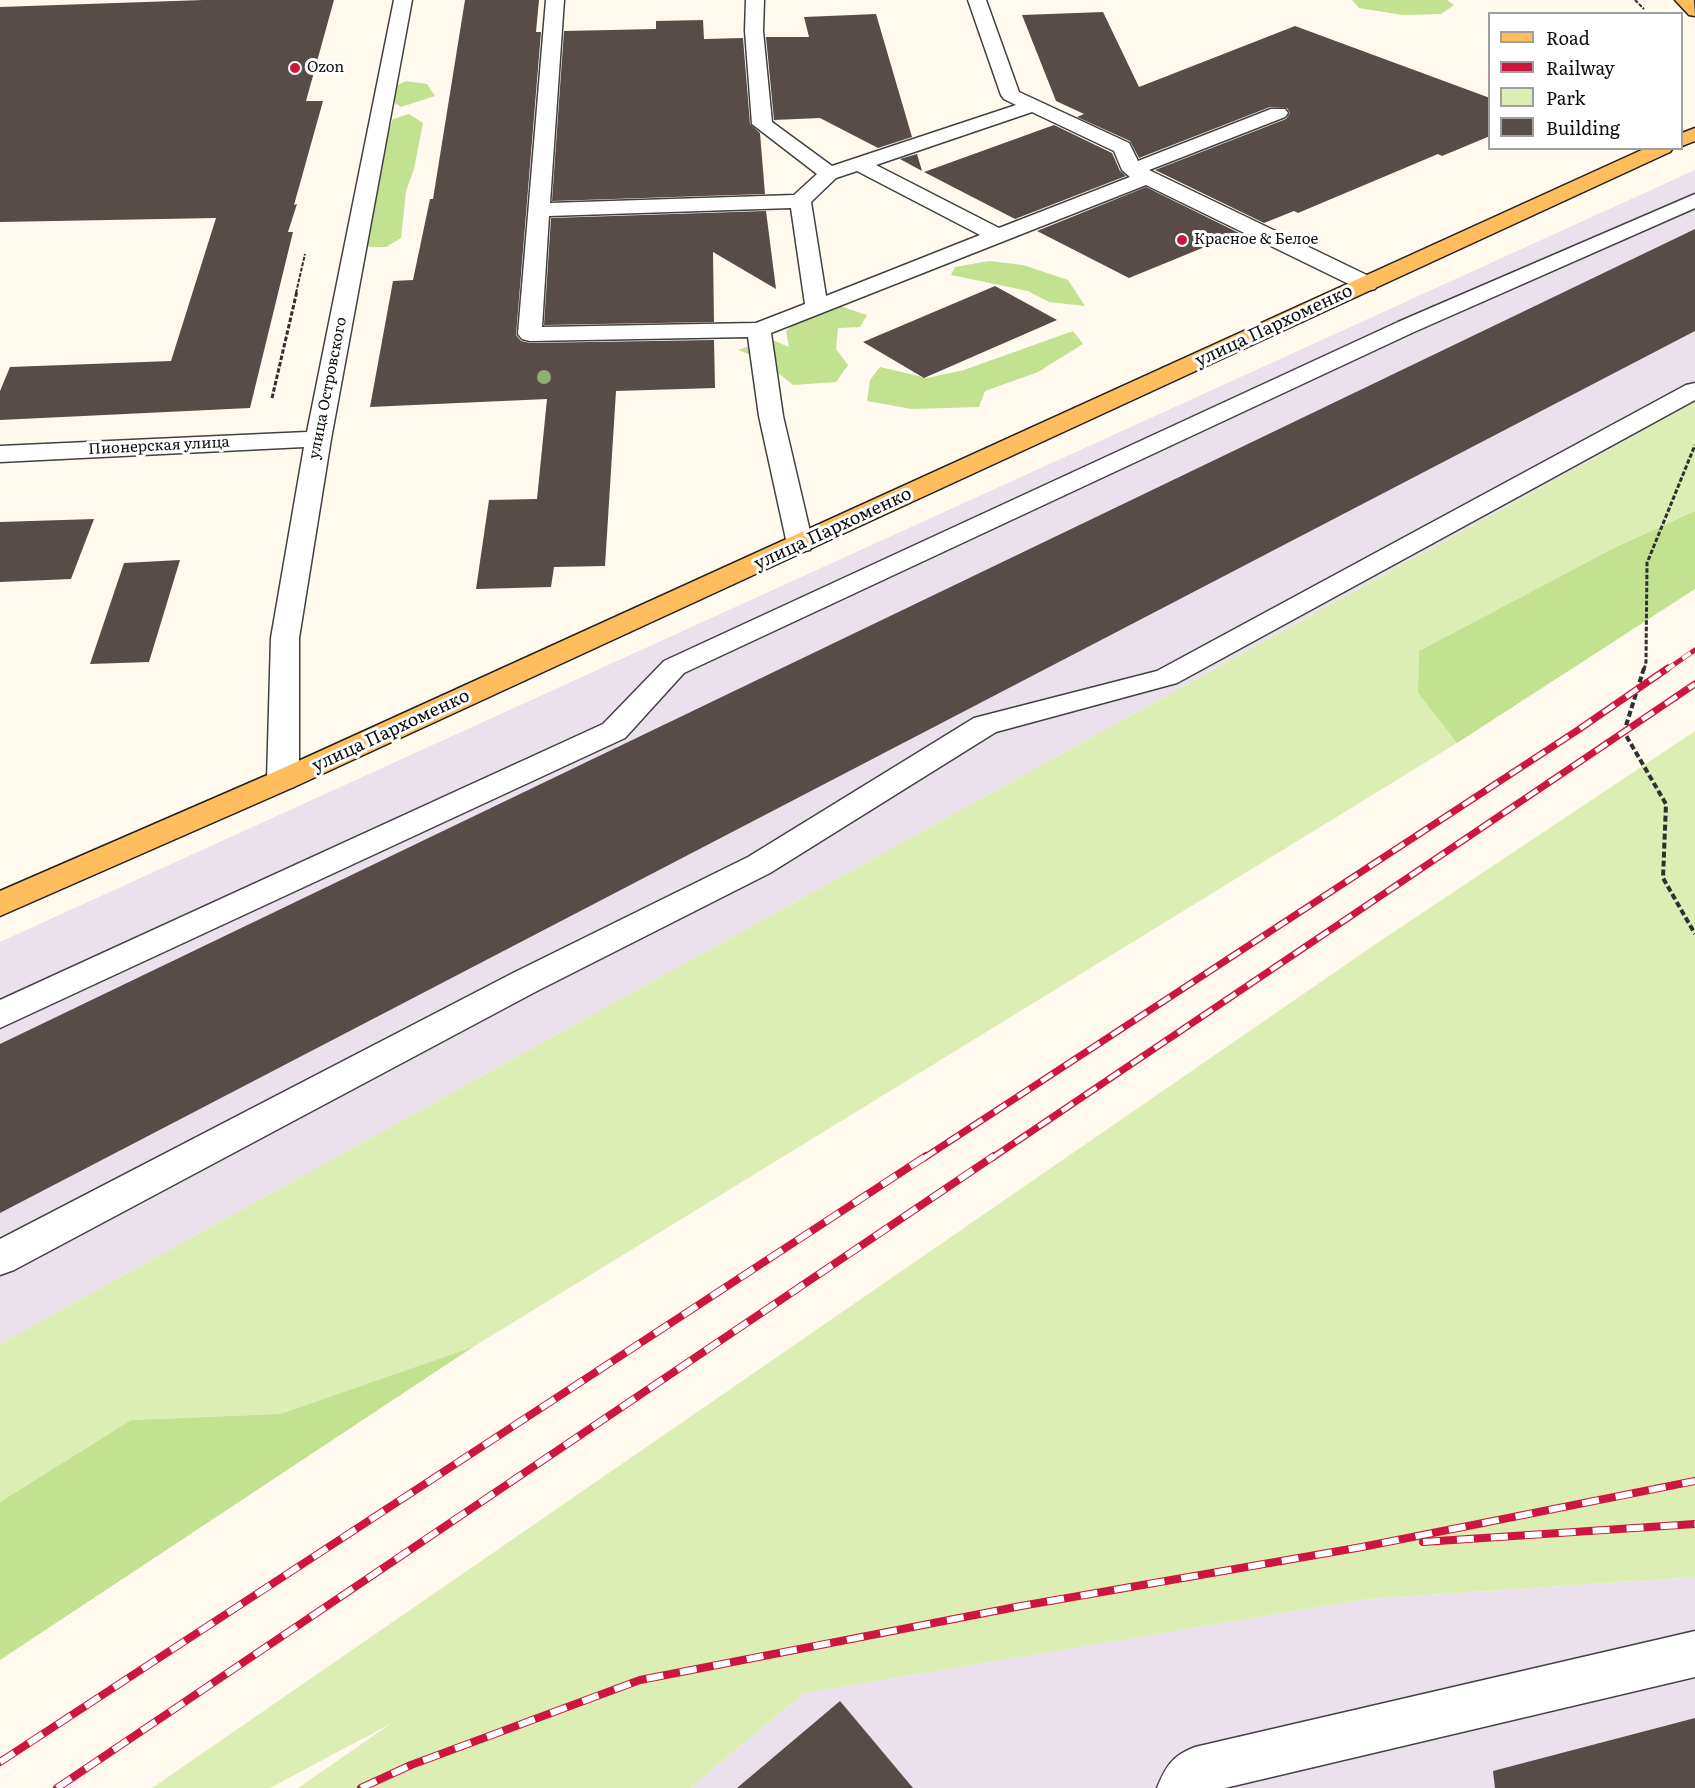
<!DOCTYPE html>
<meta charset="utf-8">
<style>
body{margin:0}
#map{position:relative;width:1695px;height:1788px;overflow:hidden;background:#fff9ee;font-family:Literata,serif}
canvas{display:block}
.legend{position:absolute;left:1488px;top:12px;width:195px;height:138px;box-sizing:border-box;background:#fff;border:2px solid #9f9f9f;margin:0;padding:8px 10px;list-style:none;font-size:18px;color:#0e0e0e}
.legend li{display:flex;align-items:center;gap:12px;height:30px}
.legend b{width:30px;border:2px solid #9f9f9f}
</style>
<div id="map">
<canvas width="1695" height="1788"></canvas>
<ul class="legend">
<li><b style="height:8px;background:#ffbd5e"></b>Road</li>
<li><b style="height:8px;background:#cd163e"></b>Railway</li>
<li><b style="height:16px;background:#dceeb3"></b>Park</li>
<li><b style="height:16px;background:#584c49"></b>Building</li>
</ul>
</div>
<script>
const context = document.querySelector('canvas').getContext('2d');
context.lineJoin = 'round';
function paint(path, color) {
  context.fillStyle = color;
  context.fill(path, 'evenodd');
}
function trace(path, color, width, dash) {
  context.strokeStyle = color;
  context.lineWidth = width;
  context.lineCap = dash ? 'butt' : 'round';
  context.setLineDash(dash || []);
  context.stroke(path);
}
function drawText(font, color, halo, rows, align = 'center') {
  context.font = font + ' Literata,serif';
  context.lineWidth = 6;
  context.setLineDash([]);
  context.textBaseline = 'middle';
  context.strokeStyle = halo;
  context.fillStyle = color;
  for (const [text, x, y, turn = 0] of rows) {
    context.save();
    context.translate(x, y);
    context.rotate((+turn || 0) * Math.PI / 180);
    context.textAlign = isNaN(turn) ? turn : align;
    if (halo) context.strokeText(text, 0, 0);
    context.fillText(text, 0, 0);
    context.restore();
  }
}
const industrial = new Path2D(`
 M1695 170V402L0 1344V942Z
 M1695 1577V1788H690L804 1693 1367 1599Z`);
const green = new Path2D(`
 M1695 402V511L1612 549 1419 651 1418 693 1457 743 473 1347 280 1414 131 1420 0 1502V1344Z
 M1695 731V1577L1367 1599 804 1693 690 1788H298L392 1723 270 1788H152L1383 939Z`);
const forest = new Path2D(`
 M1352 0H1447L1454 5 1441 14 1403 15 1359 8Z
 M406 81 427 84 435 96 401 107 390 100 392 88Z
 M409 114 423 123 414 169 406 191 401 238 386 247H369L359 233 378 158 393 119Z
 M989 261 1023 265 1068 280 1085 306 1049 302 1028 291 951 275 955 267Z
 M837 305 867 315 860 327 838 328 836 349 848 365 836 382 793 385 761 359 738 350 770 339 789 347 786 331 804 315Z
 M1073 331 1083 344 1038 372 985 391 979 407 912 409 867 401 870 380 880 367 927 378 964 370Z
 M1695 511V589L1457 743 1418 693 1419 651 1612 549Z
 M473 1347 0 1660V1502L131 1420 280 1414Z`);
const building = new Path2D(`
 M203 0H334L306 101H323L294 205 297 204 288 232H293L250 408 0 420V391L10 367 171 361 216 218 0 222V7Z
 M465 0H539L536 32H541L516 335 521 341 530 343 714 340 715 388 616 391 605 566 554 567 551 587 476 589 489 500 537 499 547 399 370 407 393 281 413 280 430 199H433Z
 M1103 12 1139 87 1295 26 1490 98V136L1442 156 1438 154 1298 213 1294 211 1264 223 1155 170 1286 119 1290 113 1287 108 1270 107 1139 158 1130 141 1077 117 1084 114 1056 101 1022 15Z
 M876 14 912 137 878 148 820 118 774 120 766 37H809L804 17Z
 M703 20 704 39 743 38 750 124 760 133 765 194 552 201 564 31 656 29V21Z
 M1054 125 1112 153 1120 171 1126 176 1015 219 924 172Z
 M917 154 922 171 900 159Z
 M1146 187 1239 233 1129 278 1037 231Z
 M766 211 776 289 713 252 714 322 544 325 551 218Z
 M1695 229V331L0 1213V1044Z
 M995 286 1057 320 924 378 863 342Z
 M94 519 71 579 0 582V522Z
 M180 560 149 662 90 664 124 563Z
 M840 1701 913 1788H737Z
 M1695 1718V1788H1495L1493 1771Z`);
const pathFar2 = new Path2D(`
 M1635 0 1644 9
 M296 293 305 254`);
const pathFar1 = new Path2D(`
 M272 398 297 291
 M1644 670 1646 662 1647 563 1695 445`);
const path = new Path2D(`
 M1644 668 1624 732 1666 804 1663 878 1695 934`);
const minor = new Path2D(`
 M394 0H412L331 439 299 638V780L294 787 283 790 272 787 267 780 271 638 304 447 0 462V446L307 432Z
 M546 0H564L550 203 794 195 817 174 752 124 745 31 746 0H764L763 31 772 122 832 166 1016 105 1004 99 1001 95 968 0H986L1019 92 1129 143 1138 161 1271 109H1285L1288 113 1285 117 1149 170 1375 279 1378 284 1375 289 1367 291 1359 289 1146 185 771 333 783 416 813 544 810 550 800 552 790 550 787 544 759 416 748 337 530 341 522 339 518 334ZM1032 112 1114 151 1122 170 1130 177 999 228 876 165ZM857 171 980 235 826 296 811 202 836 178ZM791 208 805 304 756 323 542 327 549 216Z
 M1695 194V208L1414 332 684 673 625 738 0 1028V1000L603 724 664 661 1398 322Z
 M1695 383V400L1177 683 996 732 770 873 537 991 14 1270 0 1275V1239L513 973 748 857 974 718 1157 671 1686 385Z
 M1695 1631V1677L1225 1788H1157C1166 1766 1172 1756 1195 1747Z`);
const major = new Path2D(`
 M1675 0H1694L1695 16 1689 15Z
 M1695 128V141L1682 146V133Z
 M1646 148H1673L1670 152 294 787 0 916V891L272 773Z`);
const railFar2 = new Path2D(`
 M1666 670 1695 650`);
const railFar1 = new Path2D(`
 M924 1158 1578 730 1668 668
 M992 1158 1695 684`);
const rail = new Path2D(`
 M1423 1542 1695 1524
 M0 1762 926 1156
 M57 1788 994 1156
 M361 1788 411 1765 640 1680 1021 1606 1362 1547 1695 1481`);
const trees = [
 [544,377]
];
const markers = [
 [295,68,6,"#cd163e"],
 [1182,240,6,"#cd163e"]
];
const farPoinames = [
 ["Ozon",307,68],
 ["Красное & Белое",1194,240]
];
const farStreetnames = [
 ["улица Островского",328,388,-79],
 ["Пионерская улица",159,446,-3]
];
const streetNames = [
 ["улица Пархоменко",1274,326,-25],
 ["улица Пархоменко",833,529,-25],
 ["улица Пархоменко",391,731,-25]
];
paint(industrial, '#eae1ed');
paint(green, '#dceeb3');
paint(forest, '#c2e191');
paint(building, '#584c49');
trace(minor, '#414141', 3);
trace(major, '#1f1f1f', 3);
trace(pathFar2, '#303030', 2, [4, 1.5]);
trace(pathFar1, '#303030', 3, [4.5, 2]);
trace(path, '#303030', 4, [6, 3]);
paint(minor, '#fff');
paint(major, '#ffbd5e');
trace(railFar2, '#cd163e', 5);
trace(railFar1, '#cd163e', 7);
trace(rail, '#cd163e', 8);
trace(railFar2, '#fff', 4, [10]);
trace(railFar1, '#fff', 4.5, [14]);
trace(rail, '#fff', 6, [17]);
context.fillStyle = '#91ac78';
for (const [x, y] of trees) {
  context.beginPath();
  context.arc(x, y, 7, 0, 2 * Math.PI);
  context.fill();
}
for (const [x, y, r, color] of markers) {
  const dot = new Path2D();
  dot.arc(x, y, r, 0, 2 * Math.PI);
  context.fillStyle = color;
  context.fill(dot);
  trace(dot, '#fff', 2);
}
drawText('15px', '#0e0e0e', '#fff', farPoinames, 'left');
drawText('15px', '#0e0e0e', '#fff', farStreetnames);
drawText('18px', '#0e0e0e', '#fff', streetNames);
</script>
